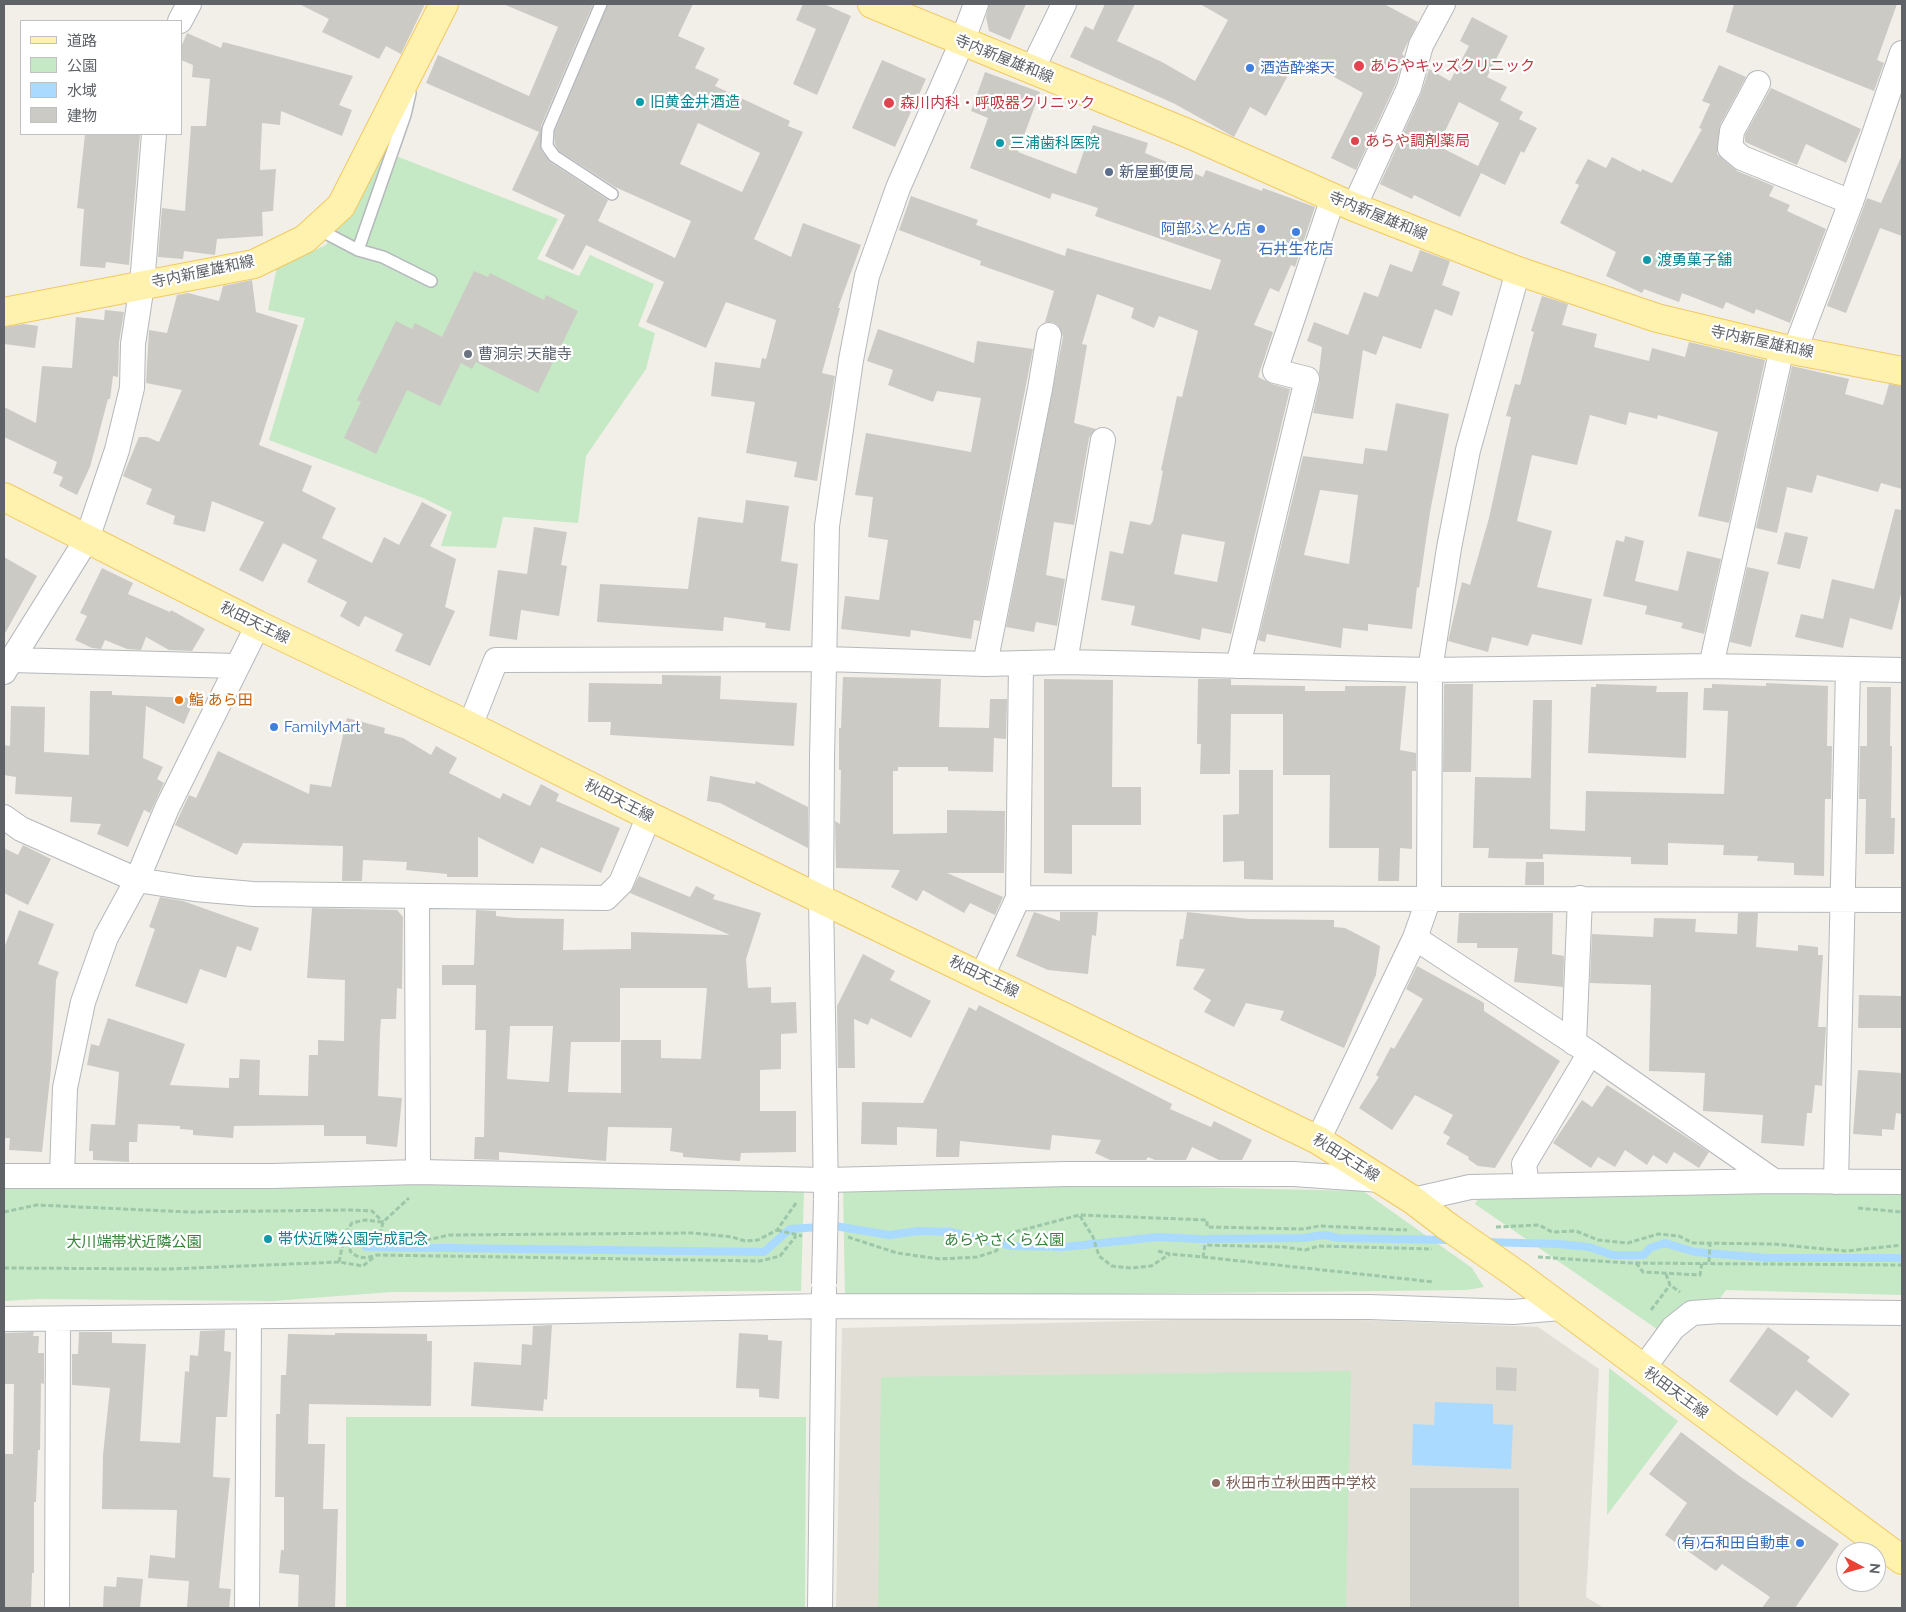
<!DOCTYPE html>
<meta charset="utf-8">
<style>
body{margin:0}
#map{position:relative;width:1906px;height:1612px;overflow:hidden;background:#f1efe8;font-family:Raleway,"Noto Sans JP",sans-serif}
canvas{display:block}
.frame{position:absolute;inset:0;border:5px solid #5f6368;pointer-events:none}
.legend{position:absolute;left:20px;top:20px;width:162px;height:115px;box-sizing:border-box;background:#fff;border:1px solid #bfc1c3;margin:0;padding:6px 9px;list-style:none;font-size:15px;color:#5f6368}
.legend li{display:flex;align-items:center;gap:10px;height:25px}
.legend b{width:25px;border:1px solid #bfc1c3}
.north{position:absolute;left:1836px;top:1542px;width:50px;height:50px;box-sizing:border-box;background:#fff;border:1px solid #bfc1c3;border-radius:50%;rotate:96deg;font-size:14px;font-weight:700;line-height:20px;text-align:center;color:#5f6368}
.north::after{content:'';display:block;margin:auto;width:18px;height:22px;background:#ea4335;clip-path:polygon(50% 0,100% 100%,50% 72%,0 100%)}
</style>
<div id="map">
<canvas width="1906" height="1612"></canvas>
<div class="frame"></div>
<ul class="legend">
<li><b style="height:6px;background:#fff2af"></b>道路</li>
<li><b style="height:14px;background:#c5e8c5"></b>公園</li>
<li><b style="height:14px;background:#aadaff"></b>水域</li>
<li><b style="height:14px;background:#cccac5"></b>建物</li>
</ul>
<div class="north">N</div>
</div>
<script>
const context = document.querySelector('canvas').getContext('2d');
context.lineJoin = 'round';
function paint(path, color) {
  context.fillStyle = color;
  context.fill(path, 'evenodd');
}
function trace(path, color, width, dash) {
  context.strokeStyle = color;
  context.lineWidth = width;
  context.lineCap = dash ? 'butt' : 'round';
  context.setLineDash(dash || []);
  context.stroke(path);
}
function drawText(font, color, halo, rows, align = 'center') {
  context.font = font + ' Raleway,"Noto Sans JP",sans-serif';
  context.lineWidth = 4.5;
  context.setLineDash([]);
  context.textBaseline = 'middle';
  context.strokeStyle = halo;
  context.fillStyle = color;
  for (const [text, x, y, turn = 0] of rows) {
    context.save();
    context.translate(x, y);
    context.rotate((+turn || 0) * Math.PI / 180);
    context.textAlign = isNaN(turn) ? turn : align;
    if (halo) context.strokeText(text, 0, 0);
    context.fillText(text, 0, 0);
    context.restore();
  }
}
const education = new Path2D(`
 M1335 1319 1538 1327 1599 1369 1586 1597 1604 1608H836L842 1328 1175 1320Z`);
const green = new Path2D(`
 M378 149 558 219 537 259 579 276 590 255 654 284 638 326 655 333 646 369 586 456 578 523 503 517 496 548 441 546 452 512 423 498 269 440 305 318 268 310 277 267 326 245 344 216Z
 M1902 1182V1295L1726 1290 1706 1318 1670 1338 1475 1204 1481 1194Z
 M1047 1184 1363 1191 1472 1268 1484 1287 1467 1290 845 1297 843 1186Z
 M117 1185H446L804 1190 801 1291 391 1292 273 1301 38 1299 4 1301V1188Z
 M1609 1368 1678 1421 1607 1515Z
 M1351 1371 1346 1608H878L881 1377Z
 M346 1417H806L805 1608H346Z`);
const water = new Path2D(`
 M1435 1402 1493 1404V1424L1513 1425 1511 1469 1412 1465 1413 1424 1434 1425Z`);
const stream = new Path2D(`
 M1485 1242 1558 1244 1589 1247 1612 1255H1644L1650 1248 1665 1243 1695 1252 1767 1258H1902
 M366 1247 764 1252 790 1229 835 1226 889 1235 919 1231 951 1232 1012 1246 1064 1247 1158 1237 1199 1239 1303 1238 1324 1235 1338 1238 1451 1240`);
const building = new Path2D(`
 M299 4H425L401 54 386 46 379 59 322 32 329 19Z
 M503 4H593L541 126V150L550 162 608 200 598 221 675 258 691 221 615 187 559 151 555 144V131L608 4H693L678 36 705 48 695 68 719 79 715 86 790 121 788 126 803 132 754 239 791 257 803 223 861 245 838 308H840L822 373 835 376 817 481 794 477 797 462 746 453 755 402 711 396 715 362 760 368 762 358 766 359 776 320 726 302 706 348 646 322 664 282 586 245 573 270 545 256 565 215 512 190 539 132 426 83 438 55 529 96 558 27ZM698 123 760 153 742 192 680 164Z
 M803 4H824L851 16 817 95 793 84 816 29 796 20Z
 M989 4H1026L1010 40 989 31 986 17Z
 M1105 4H1135L1117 41 1162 62 1195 81 1228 20 1200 4H1384L1418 22 1402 54 1404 56 1396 83 1356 170 1331 158 1363 93 1298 57 1266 116 1250 107 1234 137 1175 104 1070 57 1085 26 1093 30Z
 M1734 4H1897L1877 60 1884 63 1874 91 1726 32Z
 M1472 17 1508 36 1487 77 1507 87 1500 100 1523 112 1519 119 1537 128 1524 153 1521 151 1505 185 1481 173 1460 217 1414 195 1412 199 1380 184 1421 94 1429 69 1450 81 1469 46 1460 41ZM1459 102 1499 123 1478 166 1438 146Z
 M187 33 221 48 223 42 353 76 339 105 352 110 342 136 281 111 280 125 262 123 260 170 276 169 273 211 262 212 263 236 217 239 215 255 184 251 183 259 158 257 162 208 185 211 191 126H206L210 79 192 77 193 65 181 60V47Z
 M882 60 926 79 895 147 852 128Z
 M1719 65 1746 77 1720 125 1717 154 1737 171 1774 186 1769 196 1790 205 1787 211 1826 229 1790 323 1756 309 1754 314 1726 302 1723 309 1682 293 1679 302 1644 289 1642 293 1606 276 1616 252 1560 223 1579 185 1575 183 1588 159 1606 168 1612 157 1641 172 1642 169 1672 183 1702 129 1699 128 1710 104 1702 101Z
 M985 72 1040 92 1018 152 1076 174 1093 125 1148 143 1145 153 1203 177 1206 170 1262 191 1263 188 1315 207 1295 267 1291 265 1279 292 1270 288 1254 325 1273 332 1258 377 1272 384 1290 389 1231 634 1202 628 1200 640 1131 625 1135 606 1101 600 1110 551 1123 554 1130 521 1150 525 1153 521 1163 471 1161 470 1177 396 1182 397 1198 331 1159 316 1154 328 1131 318 1134 308 1097 294 1082 344 1087 345 1074 423 1096 429 1089 438 1074 525 1054 522 1046 575 1065 579 1057 626 1036 622 1034 632 1006 627 1063 337 1058 325 1052 322H1045L1054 291 980 265 981 261 899 230 911 196 978 220 976 225 1065 256 1067 248 1211 290 1221 260 1095 216 1098 208 1052 193 1050 199 970 168 988 118 971 111ZM1182 534 1225 542 1217 582 1174 574Z
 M1771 88 1861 129 1846 163 1806 144 1797 165 1745 142V135Z
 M85 134H140L129 265 106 262 105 268 80 266 84 209 77 208Z
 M1902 155V236L1880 228 1846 313 1827 306 1867 198 1881 203Z
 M1420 250 1450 261 1442 285 1460 292 1452 316 1435 309 1421 349 1383 336 1376 355 1363 350 1353 419 1313 413 1320 382 1319 372 1322 347 1307 341 1314 322 1348 335 1364 292 1378 297 1390 264 1412 272Z
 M474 271 488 277 490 273 544 300 546 295 578 311 538 393 476 362 472 369 461 363 440 406 407 390 376 454 344 438 361 402 357 400 396 321 412 329 415 323 442 337Z
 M252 280 256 312 298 325 259 445 312 466 302 491 336 508 322 538 372 563 384 537 399 545 422 502 447 515 430 546 456 559 445 607 455 611 430 666 395 651 403 634 365 616 359 627 340 616 347 602 307 582 317 560 283 543 263 582 239 570 264 522 212 501 205 532 173 524 175 516 146 504 152 489 123 476 139 437H147L159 442 182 390 146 383 149 330 167 333 177 295 188 293 219 301 223 286Z
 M1542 296 1568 304 1562 325 1597 334 1594 347 1649 361 1652 348 1685 357 1689 342 1765 360 1729 523 1698 516 1718 432 1658 415 1657 419 1629 412 1626 425 1590 415 1577 465 1532 455 1517 521 1552 531 1537 587 1592 599 1582 645 1532 634 1528 646 1492 637 1488 652 1448 641 1462 582 1470 585 1489 518 1511 417 1506 416 1515 384 1520 385 1534 332 1531 331Z
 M105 310 124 312 119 342 118 377 113 376 110 399H108L90 467 77 495 59 486 63 477 53 473 57 462 4 437V407L36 423 42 366 72 368 76 317 104 320Z
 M24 324 38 326 35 348 4 344V327Z
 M878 329 974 363 977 341 1033 349 980 621 974 620 971 639 911 630 910 637 841 629 845 596 879 600 888 540 868 537 873 497 855 495 866 433 971 452 981 398 937 391 933 402 888 385 893 370 867 361Z
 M1792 366 1849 379 1845 394 1883 405 1889 384 1902 386V489L1881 483 1878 492 1817 475 1812 493 1787 487 1777 533 1756 528Z
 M1396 403 1449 414 1430 512 1419 588 1417 587 1412 629 1368 624V631L1343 628 1341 648 1267 634 1265 642 1258 640 1303 456 1363 464 1365 448 1387 451ZM1320 490 1358 495 1349 564 1304 555Z
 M746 500 789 506 781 561 798 564 790 631 765 628 766 623 724 617 723 631 597 622 600 584 688 589 698 517 743 523Z
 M1895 509 1902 510V590L1892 630 1850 618 1843 648 1795 637 1801 614 1823 619 1832 579 1874 589Z
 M534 527 567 532 561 565 567 566 559 616 521 610 517 640 489 636 498 570 527 574Z
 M1785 532 1808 537 1800 569 1777 564Z
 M1625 536 1644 541 1635 581 1678 591 1687 551 1721 559 1704 634 1681 628 1683 623 1645 614 1647 606 1603 596 1616 540 1624 542Z
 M4 557 37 576 4 635Z
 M1747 567 1769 572 1751 647 1730 642Z
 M102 568 133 583 128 594 170 612 171 610 205 629 192 651 169 650 146 637 141 650 127 649 105 640 101 649 92 648 75 640 87 616 80 613Z
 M662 675 721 676 720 699 797 703 794 746 610 735 611 722H588L589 683 662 684Z
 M843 677 941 679 939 727 989 728 990 699H1007L1006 739 994 738 993 772 948 771V767H898V771H893V834L947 833V810L1005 811 1004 873H947L1003 897 995 915 970 903 964 913 923 890 917 901 891 887 900 870 836 868 835 821 840 824 841 770H839V728H841Z
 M1044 679 1113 680 1112 787H1141V825H1072V874L1044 873Z
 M1198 679H1231V685L1305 686V691H1345V686H1406L1400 750 1416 753V771H1412V849L1400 848 1399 881H1378L1379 848H1329L1330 775H1283V714H1231L1230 774H1200L1201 744H1197Z
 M1766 683 1828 686 1827 746H1832L1831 799H1825L1824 876 1794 875V863L1757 861 1758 856 1723 855 1724 845 1668 843V865L1631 864V857L1543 854V859L1488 858 1489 848H1473L1475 777 1531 778 1533 700H1552L1550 829 1585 831 1586 791 1724 794 1728 711 1703 710 1704 688H1712V684L1766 686Z
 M1444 684H1473L1471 772H1443Z
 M1596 684 1657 686 1656 692H1688L1686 758 1588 753 1591 687H1596Z
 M1867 687H1891L1890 746H1892L1891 818H1895L1894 854H1865L1866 799H1859L1860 746H1867Z
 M90 691H112V695L195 698 184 724 146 706 143 758 163 767 157 779 164 783 150 813 144 810 128 847 97 834 101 824 70 822 72 797 15 794 16 777 4 775V745L10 746 11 706 45 707 44 752 89 755Z
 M347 718 385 728 384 733 403 738 431 755 436 746 457 758 449 773 500 799 503 793 530 806 541 784 559 794 556 801 620 828 601 873 541 847 533 864 478 837V877H447V874L406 870 407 862 363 860 362 881H342L343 846 243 843 237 855 175 825 189 795 196 798 218 751 309 794 310 784 331 787Z
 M1239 770H1273V880L1244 879V861L1223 862V815L1239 814Z
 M710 776 755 784 756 781 808 807V848L720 803 707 801Z
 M23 845 51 859 28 905 4 893V848L18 855Z
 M1526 862H1544V885H1525Z
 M639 876 690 897 696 886 715 895 713 899 761 913 746 959 748 988 771 987V1003L796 1002 797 1033 781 1034V1069L760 1070V1111H796V1152L741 1153 740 1161 683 1157V1153L670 1151 672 1128 608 1127 606 1161 499 1152V1160L474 1159 475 1137H484L486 1030H475L476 985H442V965H474L476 910 496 911V916L515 918 564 919 563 950 631 949V932L730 935 630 893ZM620 988H707L701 1059 661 1058V1040H621V1093L568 1092 571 1042H620ZM510 1026H553L549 1082 507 1079Z
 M160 897 183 901 259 928 251 951 237 946 226 978 200 969 187 1004 135 986 155 929 149 927Z
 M312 908 397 910 403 917 402 989 397 988 396 1019H381L380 1032 378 1096 402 1098 397 1147 366 1144V1136H324V1125L234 1126 233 1138 193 1135V1130L180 1129V1126L138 1124 137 1142H129V1162L93 1160V1151H89L91 1124 115 1125 119 1072 87 1065 91 1044 99 1046 108 1018 185 1044 170 1085 229 1088V1078H239L240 1059 260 1060 259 1095 308 1096 309 1055H318V1040L344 1041 345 980 307 978Z
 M19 910 54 924 38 964 59 972 56 980 51 1069 42 1152 9 1150 10 1138H4V948Z
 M1034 912 1060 921V912H1098L1096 936 1092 935 1088 974 1048 970 1016 956Z
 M1187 912 1249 919 1334 920V927L1345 928 1380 946 1376 975 1344 1048 1280 1020 1284 1011 1246 1003 1234 1027 1204 1012 1211 1000 1193 989 1205 969 1176 966 1180 939H1183Z
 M1459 913H1553L1552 954 1564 956 1563 987 1514 982 1518 948H1477V943H1457Z
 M1738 913H1758L1756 947 1798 951V945L1818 947V955H1823L1818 1027H1826L1822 1086 1815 1085 1812 1113H1807L1804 1146 1761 1143 1763 1115 1703 1111 1705 1073 1649 1071 1651 985 1590 983 1592 934 1653 937 1654 918 1696 919 1695 932 1737 934Z
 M863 954 895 971 890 980 931 1001 911 1038 871 1018 868 1025 854 1019 855 1068H838L837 1006Z
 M1417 966 1479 1000 1484 1003V1011L1560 1061 1495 1168 1478 1166 1468 1159 1469 1157 1446 1144 1450 1137 1443 1133 1453 1115 1415 1095 1392 1130 1359 1108 1379 1077 1376 1075 1391 1047 1394 1049 1423 999 1406 989Z
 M1859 995 1902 996V1028H1858Z
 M979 1005 1172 1104 1170 1109 1211 1127 1214 1121 1252 1140 1242 1160H1219L1192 1147 1186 1160H1155L1148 1157 1146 1160H1110L1095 1153 1101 1140 1052 1135 1050 1150 960 1141 959 1157H936L937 1129 897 1127V1145L861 1144 862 1102 923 1103 969 1007 976 1011Z
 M1858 1070 1902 1073V1114L1896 1113 1894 1130 1882 1129V1136L1853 1134Z
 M1607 1085 1709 1152 1699 1168 1674 1152 1667 1164 1653 1155 1647 1165 1625 1150 1615 1167 1598 1157 1591 1168 1553 1143 1582 1100 1592 1107Z
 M552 1325 547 1400 544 1399 543 1411 471 1406 474 1362 521 1365 522 1344 532 1345 533 1326Z
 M1768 1327 1810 1357 1807 1361 1850 1394 1832 1418 1796 1390 1777 1416 1729 1381Z
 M225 1330 224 1351 231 1352 227 1417H216L213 1477 230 1478 219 1588 231 1589 229 1608H187L189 1581 148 1578 150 1555 175 1558 177 1510 102 1509 103 1455 110 1388 72 1385V1354H78L79 1332H112V1343L146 1344 140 1441 180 1443 185 1371 189 1372 190 1355 198 1356 200 1331Z
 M34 1332 33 1336H39L38 1353H44V1384L41 1383 40 1450H38L36 1502H34V1573H32L31 1608H4V1454H13L14 1384H4V1333Z
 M335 1333 427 1334V1341H432L431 1406 309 1404 308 1444H325L323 1509H338L335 1608H298L299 1575 279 1573 281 1550H284V1497H275L276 1414H280L281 1375H286L288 1334 335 1335Z
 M739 1333 768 1335V1340L782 1341 779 1399 759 1397V1389L736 1388Z
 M1496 1367 1517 1368 1516 1391 1496 1390Z
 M1681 1432 1738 1475 1839 1544 1795 1608H1762L1770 1597 1722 1564 1716 1571 1665 1535 1687 1503 1649 1474Z
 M1410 1488H1519V1608H1410Z
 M117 1577 143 1579 140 1608H103L104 1586 116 1587Z`);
const path = new Path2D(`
 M796 1203 777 1230 758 1240 745 1241 732 1237 694 1233 449 1235C420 1242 394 1246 365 1234L352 1241 350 1251C359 1260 366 1258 377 1255L760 1261 780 1256 796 1236
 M1858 1208 1902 1212
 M4 1212 37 1205 189 1212 350 1210 372 1211 383 1222
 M1080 1216 1093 1237 1099 1256 1112 1266 1131 1268 1151 1266 1170 1254
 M1496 1227 1539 1225 1552 1232 1576 1231 1598 1240 1628 1243 1658 1234 1679 1236 1693 1243 1773 1244 1846 1251 1902 1245
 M777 1230 802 1236
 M848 1237 897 1253 940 1259 977 1257 996 1251 1011 1233 1079 1215 1207 1220V1227L1304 1229 1319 1226 1407 1230
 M387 1240 381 1231 383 1222 409 1198
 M1158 1251 1170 1254 1203 1257 1205 1245 1283 1247 1305 1250 1319 1246 1432 1249
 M1203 1257 1434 1282
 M1538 1257 1628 1263 1902 1265
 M339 1262 345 1234 352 1223 365 1220 382 1222
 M1709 1262 1710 1244
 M1636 1263 1643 1272 1700 1275 1702 1262
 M4 1268 170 1269 339 1262 363 1266 374 1257
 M1666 1274 1670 1285 1680 1292
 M1651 1310 1670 1285`);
const lane = new Path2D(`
 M601 4 548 129 547 146 554 156 612 194
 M316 228 358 250 383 257 431 281
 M358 250 405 115 410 93`);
const street = new Path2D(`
 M180 21 189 4
 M1032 70 1064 4
 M1758 83 1732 131 1730 148 1742 158 1851 202
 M1354 207 1409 88 1421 45 1443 4
 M1795 350 1851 202 1902 53
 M11 660 237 666
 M1065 662 1103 440
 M985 664 1040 389 1049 335
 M1238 666 1307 379 1275 371 1333 198
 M1711 666 1782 348
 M4 672 87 539 117 450 132 388 133 344 142 285 154 134
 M470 726 496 660 825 659 985 664 1065 662 1430 670 1711 666 1902 670
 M4 817 21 829 137 880 195 889 253 894 606 898 621 883 649 816
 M417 896 418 1172
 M1018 898 1021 663
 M1415 938 1590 1053 1774 1181
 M982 976 1018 898 1902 900
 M1574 1043 1580 898
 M1318 1140 1415 938 1429 898 1430 670 1449 548 1468 450 1518 271
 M62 1175 65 1088 83 1002 106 937 137 880 167 808 258 625
 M4 1176H273L418 1172 827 1180 1067 1174H1293L1381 1180
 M1836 1182 1848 669
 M1527 1186 1524 1164 1590 1053
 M826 1196 821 898 822 757 827 526 851 360 867 276 898 188 962 42 976 4
 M1413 1200 1470 1187 1774 1181 1902 1182
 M4 1319 370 1315 824 1306 1369 1307 1513 1312 1560 1308
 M1643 1369 1673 1328 1692 1313 1720 1311 1902 1313
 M57 1608 58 1319
 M247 1608 249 1317
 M820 1608 824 1291`);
const primary = new Path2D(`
 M872 4 1187 133 1354 207 1518 271 1657 318 1782 348 1902 371
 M4 312 254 264 305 239 341 206 444 4
 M4 497 258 625 470 726 649 816 1318 1140 1413 1200 1447 1226
 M1519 1276 1902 1560`);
const streetBridge = new Path2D(`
 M824 1284 826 1200`);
const primaryBridge = new Path2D(`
 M1447 1226 1519 1276`);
const markers = [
 [1359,66,6,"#e0444e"],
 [1250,68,5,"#3f7fe0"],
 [640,102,5,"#0f9aa8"],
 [889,103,6,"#e0444e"],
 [1355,141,5,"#e0444e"],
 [1000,143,5,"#0f9aa8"],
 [1109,172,5,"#5c6f8a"],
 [1261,229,5,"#3f7fe0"],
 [1296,232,5,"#3f7fe0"],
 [1647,260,5,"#0f9aa8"],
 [468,354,5,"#6b7280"],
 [179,700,5,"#e8710a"],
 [274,727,5,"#3f7fe0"],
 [268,1239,5,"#0f9aa8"],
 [1216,1483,5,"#8d6e63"],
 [1800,1543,5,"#3f7fe0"]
];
const streetNames = [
 ["寺内新屋雄和線",1004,59,22],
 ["寺内新屋雄和線",1378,216,22],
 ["寺内新屋雄和線",203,272,-12],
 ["寺内新屋雄和線",1762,342,12],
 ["秋田天王線",255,623,26],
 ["秋田天王線",619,801,27],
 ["秋田天王線",984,977,26],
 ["秋田天王線",1346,1158,32],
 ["秋田天王線",1676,1393,36]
];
const healthNames = [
 ["あらやキッズクリニック",1370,66],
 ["森川内科・呼吸器クリニック",900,103],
 ["あらや調剤薬局",1365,141]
];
const shopNames = [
 ["酒造酔楽天",1260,68],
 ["阿部ふとん店",1251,229,"right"],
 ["石井生花店",1296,249,"center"],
 ["FamilyMart",284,727],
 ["(有)石和田自動車",1790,1543,"right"]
];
const cultureNames = [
 ["旧黄金井酒造",650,102],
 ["三浦歯科医院",1010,143],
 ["渡勇菓子舗",1657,260],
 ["帯伏近隣公園完成記念",278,1239]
];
const serviceNames = [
 ["新屋郵便局",1119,172]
];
const worshipNames = [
 ["曹洞宗 天龍寺",478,354]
];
const foodNames = [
 ["鮨 あら田",189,700]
];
const parkNames = [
 ["あらやさくら公園",1004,1240],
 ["大川端帯状近隣公園",134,1242]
];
const educationNames = [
 ["秋田市立秋田西中学校",1226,1483]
];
paint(education, '#e1ded6');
paint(green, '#c5e8c5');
paint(water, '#aadaff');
trace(stream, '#aadaff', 8);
paint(building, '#cccac5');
trace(lane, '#b5b8bc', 14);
trace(street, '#b5b8bc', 26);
trace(primary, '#f2c960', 30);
trace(path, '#9cc7a9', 3, [5, 2.5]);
trace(lane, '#fff', 11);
trace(street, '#fff', 24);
trace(primary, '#fff2af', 28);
trace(streetBridge, '#b5b8bc', 26, []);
trace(primaryBridge, '#f2c960', 30, []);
trace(streetBridge, '#fff', 24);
trace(primaryBridge, '#fff2af', 28);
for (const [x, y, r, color] of markers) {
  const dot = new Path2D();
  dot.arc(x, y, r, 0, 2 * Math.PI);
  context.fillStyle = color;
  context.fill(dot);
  trace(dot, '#fff', 2);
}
drawText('15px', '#5f6368', '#fff', streetNames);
drawText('15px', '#be3a42', '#fff', healthNames, 'left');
drawText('15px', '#366cbe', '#fff', shopNames, 'left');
drawText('15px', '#0d838f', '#fff', cultureNames, 'left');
drawText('15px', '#4e5e75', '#fff', serviceNames, 'left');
drawText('15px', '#5b616d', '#fff', worshipNames, 'left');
drawText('15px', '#c56008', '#fff', foodNames, 'left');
drawText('15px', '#348238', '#fff', parkNames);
drawText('15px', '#785e54', '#fff', educationNames, 'left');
</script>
